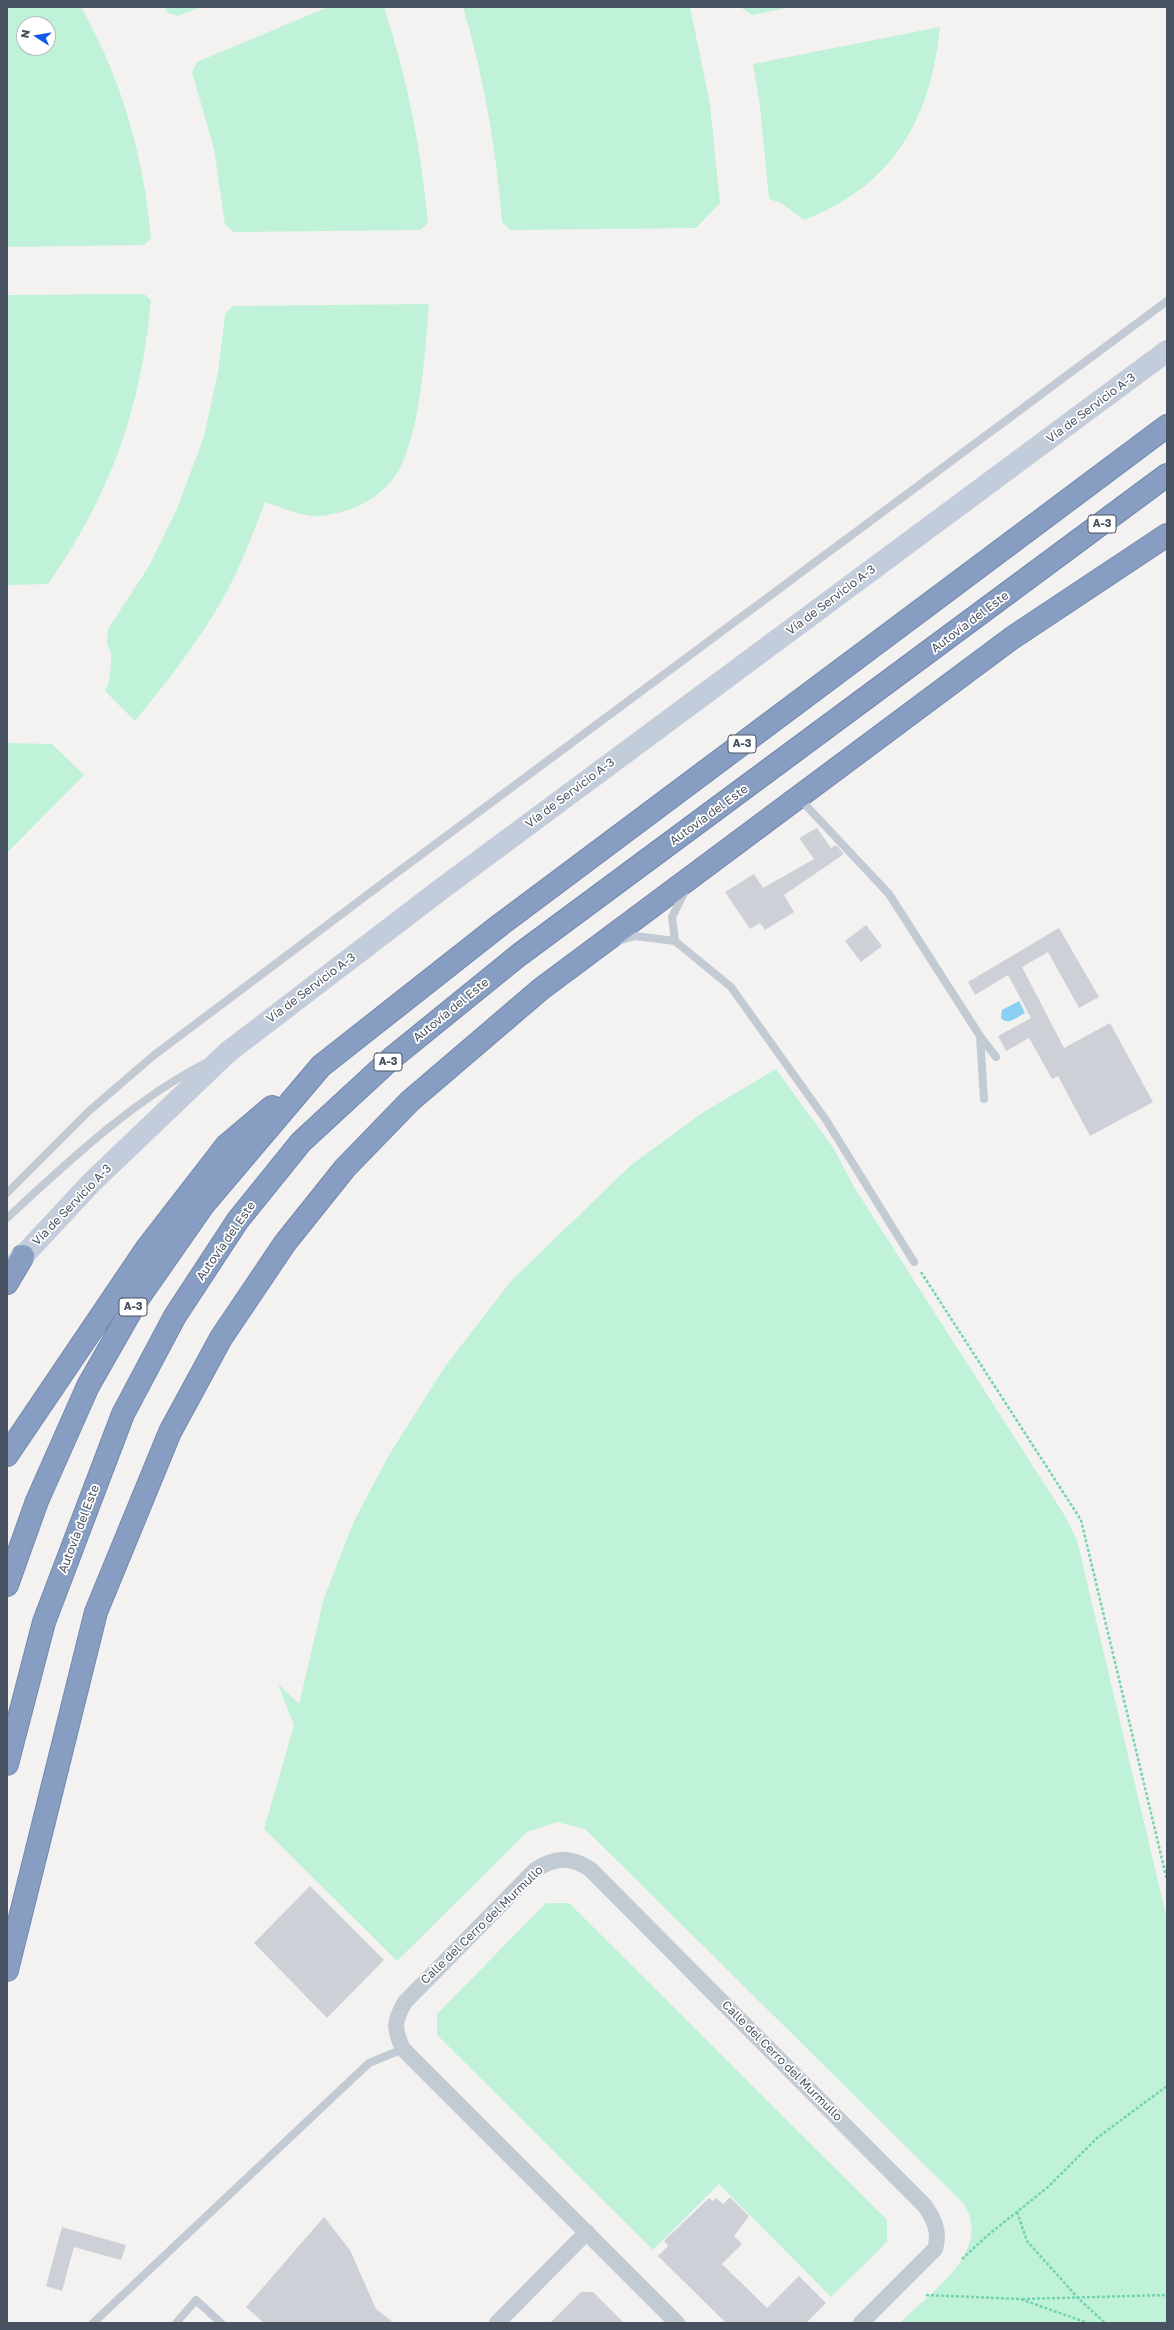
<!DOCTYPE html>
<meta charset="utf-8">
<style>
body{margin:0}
#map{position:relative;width:1174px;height:2330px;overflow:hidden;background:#f4f2f1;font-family:"Golos Text",sans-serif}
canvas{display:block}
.frame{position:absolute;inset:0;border:8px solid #485260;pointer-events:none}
.north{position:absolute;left:16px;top:16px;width:40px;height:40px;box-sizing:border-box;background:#fff;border:1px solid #b6babf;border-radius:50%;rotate:282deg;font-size:11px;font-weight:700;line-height:16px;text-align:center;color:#485260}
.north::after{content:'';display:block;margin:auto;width:14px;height:18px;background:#0f58f0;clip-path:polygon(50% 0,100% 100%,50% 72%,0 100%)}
</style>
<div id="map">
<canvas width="1174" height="2330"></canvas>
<div class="frame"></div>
<div class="north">N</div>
</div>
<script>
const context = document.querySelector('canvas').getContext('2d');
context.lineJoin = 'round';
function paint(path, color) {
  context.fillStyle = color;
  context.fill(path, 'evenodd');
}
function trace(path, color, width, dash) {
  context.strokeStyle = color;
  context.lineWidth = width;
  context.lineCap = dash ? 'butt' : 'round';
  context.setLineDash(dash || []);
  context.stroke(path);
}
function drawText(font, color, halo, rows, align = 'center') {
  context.font = font + ' "Golos Text",sans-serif';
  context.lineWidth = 3.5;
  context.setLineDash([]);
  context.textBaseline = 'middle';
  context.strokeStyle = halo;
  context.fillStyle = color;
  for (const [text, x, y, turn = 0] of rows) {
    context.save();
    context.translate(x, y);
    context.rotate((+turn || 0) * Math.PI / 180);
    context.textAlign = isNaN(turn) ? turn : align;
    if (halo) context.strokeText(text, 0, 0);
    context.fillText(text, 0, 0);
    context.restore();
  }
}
const green = new Path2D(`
 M7 7H80L82 9C122 80 144 157 151 238L144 245 7 247ZM24 24H48V48H24Z
 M165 7H201L178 16 168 13Z
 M328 7H384C407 78 421 148 428 222L421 230 234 232 225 225 214 149 192 72 197 62Z
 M463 7H690L710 104 720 203 696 228 510 230 502 222C496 148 484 78 463 7Z
 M740 7H792L752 15Z
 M940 27C931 119 893 186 804 220L781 203 769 199 760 107 753 64Z
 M144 294 151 300C141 409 111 494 48 584L7 585V295Z
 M429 304C425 350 421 434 397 473 386 491 365 506 344 511 334 514 323 517 312 516 295 514 281 507 265 502 252 536 239 571 221 602 196 645 166 683 135 721L105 691 109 681 111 666V653L107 643 108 629 149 566 177 509 204 436 218 372 225 314 233 306Z
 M7 743 52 744 84 775 7 853Z
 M776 1069 834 1149 854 1187 1065 1516 1077 1540 1167 1919V2323H900C925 2297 977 2263 971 2223 971 2216 966 2209 963 2203L585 1829 557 1822 527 1832 397 1961 264 1829 294 1725 278 1684 299 1704 324 1598 354 1521 389 1455 446 1365 511 1281 631 1165 702 1113Z
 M546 1903H569L887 2220V2242L831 2297 719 2184 653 2250 437 2035V2014Z`);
const water = new Path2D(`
 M1019 1001 1025 1013C1017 1017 1008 1026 1001 1018L1002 1010Z`);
const building = new Path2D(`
 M817 828 831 848 836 845 844 854 784 895 794 912 765 930 760 923 750 929 725 892 754 874 763 888 814 859 799 838Z
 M866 925 882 946 861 962 845 941Z
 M1059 928 1099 997 1079 1008 1048 952 1022 967 1064 1048 1110 1023 1153 1102 1090 1136 1058 1076 1052 1079 1029 1038 1006 1051 998 1036 1031 1018 1008 975 975 995 968 982Z
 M310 1886 384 1960 327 2018 254 1943Z
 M730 2197 749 2216 734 2236 742 2244 722 2264 767 2308 799 2276 826 2303 806 2323H726L658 2256 668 2246 664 2241 709 2198 713 2201 716 2198 723 2204Z
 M324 2217 350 2250 376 2309 394 2323H264L246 2307Z
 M62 2227 126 2245 121 2260 74 2247 62 2291 46 2286Z
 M581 2292H593L624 2323H550Z`);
const path = new Path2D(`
 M921 1272 1081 1520 1167 1880
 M1017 2212 1027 2241 1078 2298 1105 2323
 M962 2259 988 2235 1048 2187 1097 2138 1167 2086
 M926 2295 1020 2299 1088 2323
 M1022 2299 1167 2295`);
const service = new Path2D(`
 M799 798 889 894 980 1036 984 1099
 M618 941 635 936 675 941 731 987 826 1120 914 1262
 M675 941 672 917 686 889
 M980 1036 996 1057
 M7 1193 89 1111 153 1056 383 883 1167 301
 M7 1218C66 1164 133 1100 204 1064
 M93 2323 369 2063 403 2049
 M176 2323 196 2300 221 2323`);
const minor = new Path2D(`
 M497 2323 587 2232
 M677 2323 403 2049C393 2028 394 2021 405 2002L535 1870C555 1857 570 1856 590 1869L925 2206C935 2221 940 2232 935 2249L861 2323`);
const secondary = new Path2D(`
 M10 1270 92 1182 228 1052 440 890 1167 351`);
const motorway = new Path2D(`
 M7 1283 23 1256
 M7 1455 147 1248 226 1146 272 1107
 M7 1585 37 1501 88 1386 137 1300 204 1204 321 1066 500 925 1167 426
 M7 1764 44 1622 123 1414 175 1316 238 1220 301 1142 392 1058 519 955 1167 475
 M7 1970 96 1612 170 1432 221 1338 285 1243 345 1168 410 1101 541 989 1012 638 1167 535`);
const shields = [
 [1102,524,28],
 [742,744,28],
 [388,1062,28],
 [133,1307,28]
];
const shieldNames = [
 ["A-3",1102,524],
 ["A-3",742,744],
 ["A-3",388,1062],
 ["A-3",133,1307]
];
const streetNames = [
 ["Vía de Servicio A-3",1091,408,-37],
 ["Vía de Servicio A-3",831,600,-37],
 ["Autovía del Este",970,622,-37],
 ["Vía de Servicio A-3",570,793,-37],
 ["Autovía del Este",709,815,-36],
 ["Vía de Servicio A-3",311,988,-37],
 ["Autovía del Este",451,1010,-39],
 ["Vía de Servicio A-3",72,1205,-46],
 ["Autovía del Este",226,1241,-55],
 ["Autovía del Este",79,1529,-69],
 ["Calle del Cerro del Murmullo",482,1925,-44],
 ["Calle del Cerro del Murmullo",782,2061,45]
];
paint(green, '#bff2d9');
paint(water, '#8ad0f2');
paint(building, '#cdd0d7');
trace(motorway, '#7288ae', 24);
trace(path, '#74d3af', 2.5, [3, 2]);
trace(service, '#c2cad4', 8);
trace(minor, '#c2cad4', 16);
trace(secondary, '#c3ccdb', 22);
trace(motorway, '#879dc2', 22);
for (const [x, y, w] of shields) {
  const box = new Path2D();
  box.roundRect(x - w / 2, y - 9, w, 18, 3);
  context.fillStyle = '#fff';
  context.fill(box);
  trace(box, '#485260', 1);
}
drawText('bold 11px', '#485260', null, shieldNames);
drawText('12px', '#485260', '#fff', streetNames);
</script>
